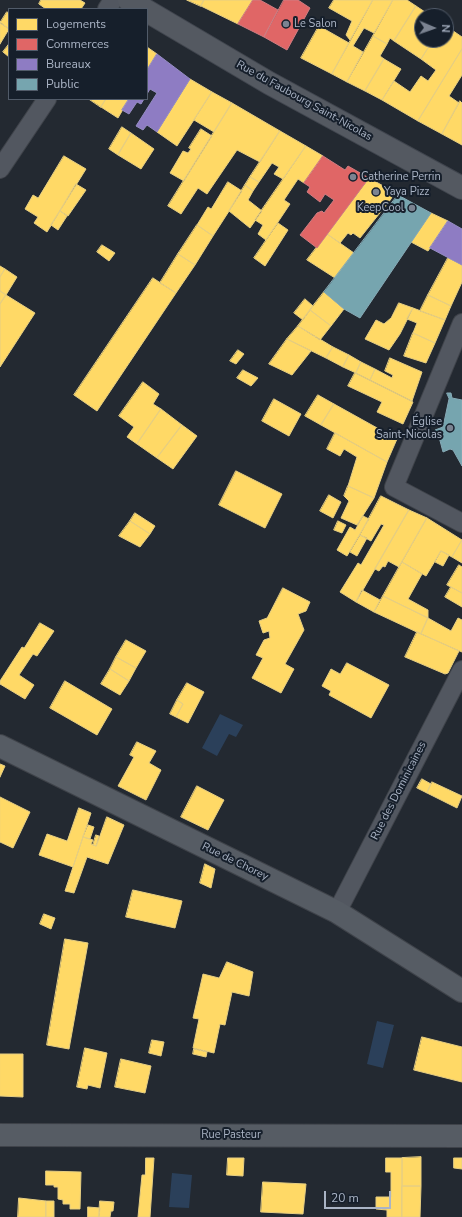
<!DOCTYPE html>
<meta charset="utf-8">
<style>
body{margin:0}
#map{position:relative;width:462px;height:1217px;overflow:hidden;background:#232931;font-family:"Nunito Sans",sans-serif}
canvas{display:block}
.legend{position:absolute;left:8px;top:8px;width:140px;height:92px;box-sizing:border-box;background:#161f2b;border:1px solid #515b69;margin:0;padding:5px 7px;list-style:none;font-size:12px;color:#aab4c5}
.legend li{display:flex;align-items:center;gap:8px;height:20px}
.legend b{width:20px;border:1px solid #515b69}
.north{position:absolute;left:414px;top:8px;width:40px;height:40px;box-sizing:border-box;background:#161f2b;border:1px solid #515b69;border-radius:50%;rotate:92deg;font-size:11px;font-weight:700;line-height:16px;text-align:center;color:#aab4c5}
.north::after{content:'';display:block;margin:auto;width:14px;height:18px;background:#7b8391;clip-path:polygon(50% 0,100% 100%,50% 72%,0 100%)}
.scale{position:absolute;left:324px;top:1191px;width:67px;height:18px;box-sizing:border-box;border:2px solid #aab4c5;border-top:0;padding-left:5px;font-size:12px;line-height:14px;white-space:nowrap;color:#aab4c5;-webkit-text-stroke:3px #161f2b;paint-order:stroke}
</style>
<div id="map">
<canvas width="462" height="1217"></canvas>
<ul class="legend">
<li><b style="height:11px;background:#ffd966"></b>Logements</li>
<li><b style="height:11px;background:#e06666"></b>Commerces</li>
<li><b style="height:11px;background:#8e7cc3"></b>Bureaux</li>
<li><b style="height:11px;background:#76a5af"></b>Public</li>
</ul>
<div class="north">N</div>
<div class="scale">20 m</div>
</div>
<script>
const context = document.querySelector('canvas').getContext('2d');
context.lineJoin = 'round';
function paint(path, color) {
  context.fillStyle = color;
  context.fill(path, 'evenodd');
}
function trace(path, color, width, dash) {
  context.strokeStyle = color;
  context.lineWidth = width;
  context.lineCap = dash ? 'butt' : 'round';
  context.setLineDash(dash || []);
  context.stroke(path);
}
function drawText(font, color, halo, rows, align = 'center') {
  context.font = font + ' "Nunito Sans",sans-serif';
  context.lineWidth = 4;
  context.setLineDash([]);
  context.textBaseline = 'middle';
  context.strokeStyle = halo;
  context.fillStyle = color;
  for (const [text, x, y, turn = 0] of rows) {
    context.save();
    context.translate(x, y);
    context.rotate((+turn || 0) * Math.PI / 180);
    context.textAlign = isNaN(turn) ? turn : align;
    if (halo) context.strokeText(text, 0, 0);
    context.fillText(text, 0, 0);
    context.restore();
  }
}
const water = new Path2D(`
 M220 714 243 725 236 737 229 734 217 756 202 748Z
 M377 1021 394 1025 383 1068 367 1064Z
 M172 1173 192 1175 189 1208 169 1207Z`);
const homes = new Path2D(`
 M41 0H80L85 3 81 9H46L39 4Z
 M187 0H204L201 6Z
 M204 0H253L238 24 201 6Z
 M334 0H373L350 40 346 35 352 21 329 8Z
 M373 0H393L374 33 364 28 353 46 363 52 347 82 332 74Z
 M393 0H407L416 6 394 41 390 38 387 44 373 36Z
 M416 6 431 16H422V40H433L421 59 394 41Z
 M7 12 9 13V29L0 23Z
 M0 22 9 29 0 44Z
 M319 26 349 43 332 74 301 58Z
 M446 26 462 37V49L418 121 382 100 394 81 410 92 421 76 428 81 436 70 421 59 433 40H446Z
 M373 36 387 44 380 56 384 59 365 91 347 82Z
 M9 44V57L3 52Z
 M147 47 157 54 147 70Z
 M462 49V75L449 96 459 103 442 134 418 121Z
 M384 59 401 69 382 100 365 91Z
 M190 79 212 92 177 146 157 132Z
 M212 92 232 103 214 132 194 120Z
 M89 99H106L101 107Z
 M106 99H129L118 118 101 107Z
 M460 101 462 103V145L442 134Z
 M232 103 280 131 260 162 237 150 207 194 198 188 181 214 168 206Z
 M122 127 131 133 118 155 109 149Z
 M201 129 212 136 184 181 170 173 183 151 188 153 191 149 189 148Z
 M280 131 306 146 283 179 274 174 279 167 272 163 259 182 250 177Z
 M131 133 154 149 141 169 118 155Z
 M306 146 323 156 304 183 298 179 284 200 290 204 266 240 258 234 263 225 255 220Z
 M64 156 86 169 47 232 34 223 38 217 25 209 33 195 38 198Z
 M250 177 259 182 253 191 245 185Z
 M369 178 394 192 391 199 360 238 353 233 351 235 348 233 340 243 327 234Z
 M228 182 242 191 213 236 197 225 208 207 211 209Z
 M76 184 86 190 68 216 60 211Z
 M245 185 253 191 248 200 262 211 250 228 229 211Z
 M60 211 67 216 58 230 51 225Z
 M431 213 448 221 428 251 411 242Z
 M278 223 288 230 265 266 254 258Z
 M197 225 213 236 195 265 178 254Z
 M327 234 354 253 335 278 307 260Z
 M102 245 115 253 109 261 97 252Z
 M178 254 195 265 176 293 160 283Z
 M448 258 462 265V282L451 306 428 295Z
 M0 266 5 269 0 277Z
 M5 269 17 277 6 295 0 291V277Z
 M153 278 176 293 97 411 74 395Z
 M0 291 6 295 0 304Z
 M324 292 344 309 331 326 310 310Z
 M6 295 35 313 0 367V304Z
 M428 295 451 306 445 320 420 311Z
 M305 299 313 306 303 320 294 313Z
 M399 303 413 308 400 334 389 350 365 339 376 320 384 324 391 318Z
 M413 308 445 320 435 343 413 333 417 323 407 319Z
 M310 310 331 326 320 340 298 326Z
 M298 326 333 347 326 358 287 339Z
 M413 333 435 343 426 363 404 356Z
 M287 339 311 351 292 375 269 364Z
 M333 347 349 355 343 367 326 358Z
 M238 350 244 354 236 364 230 361Z
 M349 355 361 362 356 373 343 367Z
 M390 358 422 372 412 401 370 380 375 369 392 378 393 375 385 371Z
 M361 362 375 369 370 380 356 373Z
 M243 370 258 378 251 386 237 378Z
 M355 373 413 402 403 424 377 412 382 402 348 386Z
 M143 382 159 394 153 404 161 409 137 444 127 437 134 427 119 416Z
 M318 395 334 404 321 425 305 416Z
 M274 399 301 414 289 436 262 421Z
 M334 404 397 439 387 462 321 425Z
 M161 409 182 425 157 458 137 444Z
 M182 425 197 436 173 469 157 458Z
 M335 433 387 462 374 498 348 486 357 457 344 449 340 456 327 449Z
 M236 471 282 494 265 528 219 505Z
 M348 486 374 498 357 525 341 518 349 501 344 496Z
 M329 495 341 502 333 518 320 511Z
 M381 496 409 510 356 602 340 592 358 563 361 565 384 525 381 524 371 541 360 535Z
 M409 510 427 518 399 567 388 561 385 567 383 566 379 571 375 569Z
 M135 513 155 526 150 534 130 521Z
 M363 516 369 519 347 556 337 550 350 527 355 530Z
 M427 518 462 540 452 557 441 551 426 576 402 562Z
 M130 521 150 534 140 547 119 536Z
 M338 521 346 525 342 533 334 530Z
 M360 535 367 538 357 556 350 552Z
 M462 540V563L452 557Z
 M441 551 449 555 443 566 435 562Z
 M402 562 422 574 408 599 428 610V618L383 596Z
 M459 565 462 567V593L447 585Z
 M451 587 462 593V607L445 597Z
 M283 588 310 602 306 611 298 614 304 630 285 664 294 669 281 693 252 678 263 658 256 655 264 640 270 638 269 631 263 633 259 621 267 618Z
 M362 590 380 600 374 612 356 602Z
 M383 596 428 618 421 634 374 612Z
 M428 618 451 631 458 618 462 620V652L421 634Z
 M40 623 54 631 37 656 33 654 19 675 34 685 25 699 0 684V681L22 647 24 648Z
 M417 632 459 651 448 673 445 674 405 657Z
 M126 640 146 651 136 668 116 657Z
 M116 657 136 668 129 681 110 669Z
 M347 663 389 685 371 718 329 695 331 691 322 686 331 669 340 674Z
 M110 669 129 681 120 695 101 684Z
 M65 681 112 709 97 735 50 708Z
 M187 683 204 692 188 723 176 717 183 704 177 700Z
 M177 700 183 704 176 717 170 714Z
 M137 742 156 751 149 763 161 770 146 800 118 786 134 757 130 755Z
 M0 764 5 766 0 777Z
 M422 779 431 784 427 793 417 788Z
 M432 782 462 796 457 808 427 793Z
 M197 786 224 800 208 830 181 817Z
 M0 797 30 812 13 848 0 842Z
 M79 808 91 813 73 867 39 855 47 834 67 841Z
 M107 817 124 825 108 864 87 857 74 893 65 891 83 837 93 840 91 844 96 846Z
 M88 825 94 827 90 839 83 837Z
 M96 835 99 836 96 846 93 845Z
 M205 864 215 869 211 888 200 883Z
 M133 890 182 901 175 928 126 917Z
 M44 914 55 918 51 929 40 924Z
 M65 939 88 943 69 1049 47 1045Z
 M227 962 253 972 249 996 232 992 225 1025 220 1024 214 1053 193 1048 199 1019 193 1018 203 974 219 978Z
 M422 1037 462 1047V1082L414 1070Z
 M152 1040 164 1042 161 1056 149 1053Z
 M85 1048 107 1053 100 1088 88 1085 87 1089 77 1087Z
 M194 1049 207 1052 206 1057 193 1054Z
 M0 1054H23V1097L0 1096Z
 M121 1059 151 1066 145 1093 115 1087Z
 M421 1157V1186H402V1158Z
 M146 1158H154L150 1217H138L142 1175H145Z
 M228 1158H244L243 1176 227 1175Z
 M386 1158H402V1217H387V1210L376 1209V1197H391V1172H386Z
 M454 1158H462V1169L454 1168Z
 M46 1171 81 1172 80 1209H70V1204H63V1200L58 1199V1187H54V1185H46Z
 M263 1182 306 1184 303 1214 261 1212Z
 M402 1186H421L420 1217H402Z
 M19 1198 46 1201V1217H18Z
 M46 1201H54V1217H46Z
 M100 1201 114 1202 113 1211H111L110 1217H99Z
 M88 1207 100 1208 99 1217H88Z`);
const shops = new Path2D(`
 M253 0H260L278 10 264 37 238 24Z
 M284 0H298L310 8 287 50 264 37Z
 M323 156 345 170 348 166 369 178 317 248 300 235 317 213 322 211 324 213 334 200 325 194 320 202 307 192 310 187 304 183Z`);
const offices = new Path2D(`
 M157 54 190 79 157 132 147 125 143 130 136 126 157 93 150 89 147 94V70Z
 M129 99H144L141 104 137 102 129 114 122 110Z
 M448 221 462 229V265L430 248Z`);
const public = new Path2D(`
 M398 195 431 213 360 318 344 309 324 292Z
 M447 393H451L452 398 462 400V466L453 450 450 449 443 452 438 433H436L435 430 443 427 449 399Z`);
const street = new Path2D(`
 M107 9 113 0
 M0 169 47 99
 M462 323 394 487 462 523
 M337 912 462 670`);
const secondary = new Path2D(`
 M0 746 337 912 462 991
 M0 1135 462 1136`);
const primary = new Path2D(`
 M129 0 144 9
 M147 11 269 83 462 188`);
const markers = [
 [286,24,4,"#7b8391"],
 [353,177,4,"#7b8391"],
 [376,192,4,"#7b8391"],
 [412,208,4,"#7b8391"],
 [450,428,4,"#7b8391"]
];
const poiNames = [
 ["Le Salon",294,24],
 ["Catherine Perrin",361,177],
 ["Yaya Pizz",384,192],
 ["KeepCool",404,208,"right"],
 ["Église",442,422,"right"],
 ["Saint-Nicolas",442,435,"right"]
];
const streetNames = [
 ["Rue du Faubourg Saint-Nicolas",304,101,29],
 ["Rue des Dominicaines",399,791,-63],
 ["Rue de Chorey",235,862,26],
 ["Rue Pasteur",231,1135]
];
paint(water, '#2b405a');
paint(homes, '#ffd966');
trace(homes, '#e6ce82', 1);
paint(shops, '#e06666');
trace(shops, '#d07d82', 1);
paint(offices, '#8e7cc3');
trace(offices, '#968dc4', 1);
paint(public, '#76a5af');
trace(public, '#86aab6', 1);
trace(street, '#3f434a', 20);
trace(secondary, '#3f434a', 24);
trace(primary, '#40454e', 24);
trace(street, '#525760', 18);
trace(secondary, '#565c64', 22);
trace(primary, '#545961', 22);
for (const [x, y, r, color] of markers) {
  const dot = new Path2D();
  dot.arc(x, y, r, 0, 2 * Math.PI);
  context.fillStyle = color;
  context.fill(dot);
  trace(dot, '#161f2b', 1.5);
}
drawText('11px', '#aab4c5', '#161f2b', poiNames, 'left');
drawText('11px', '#aab4c5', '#161f2b', streetNames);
</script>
